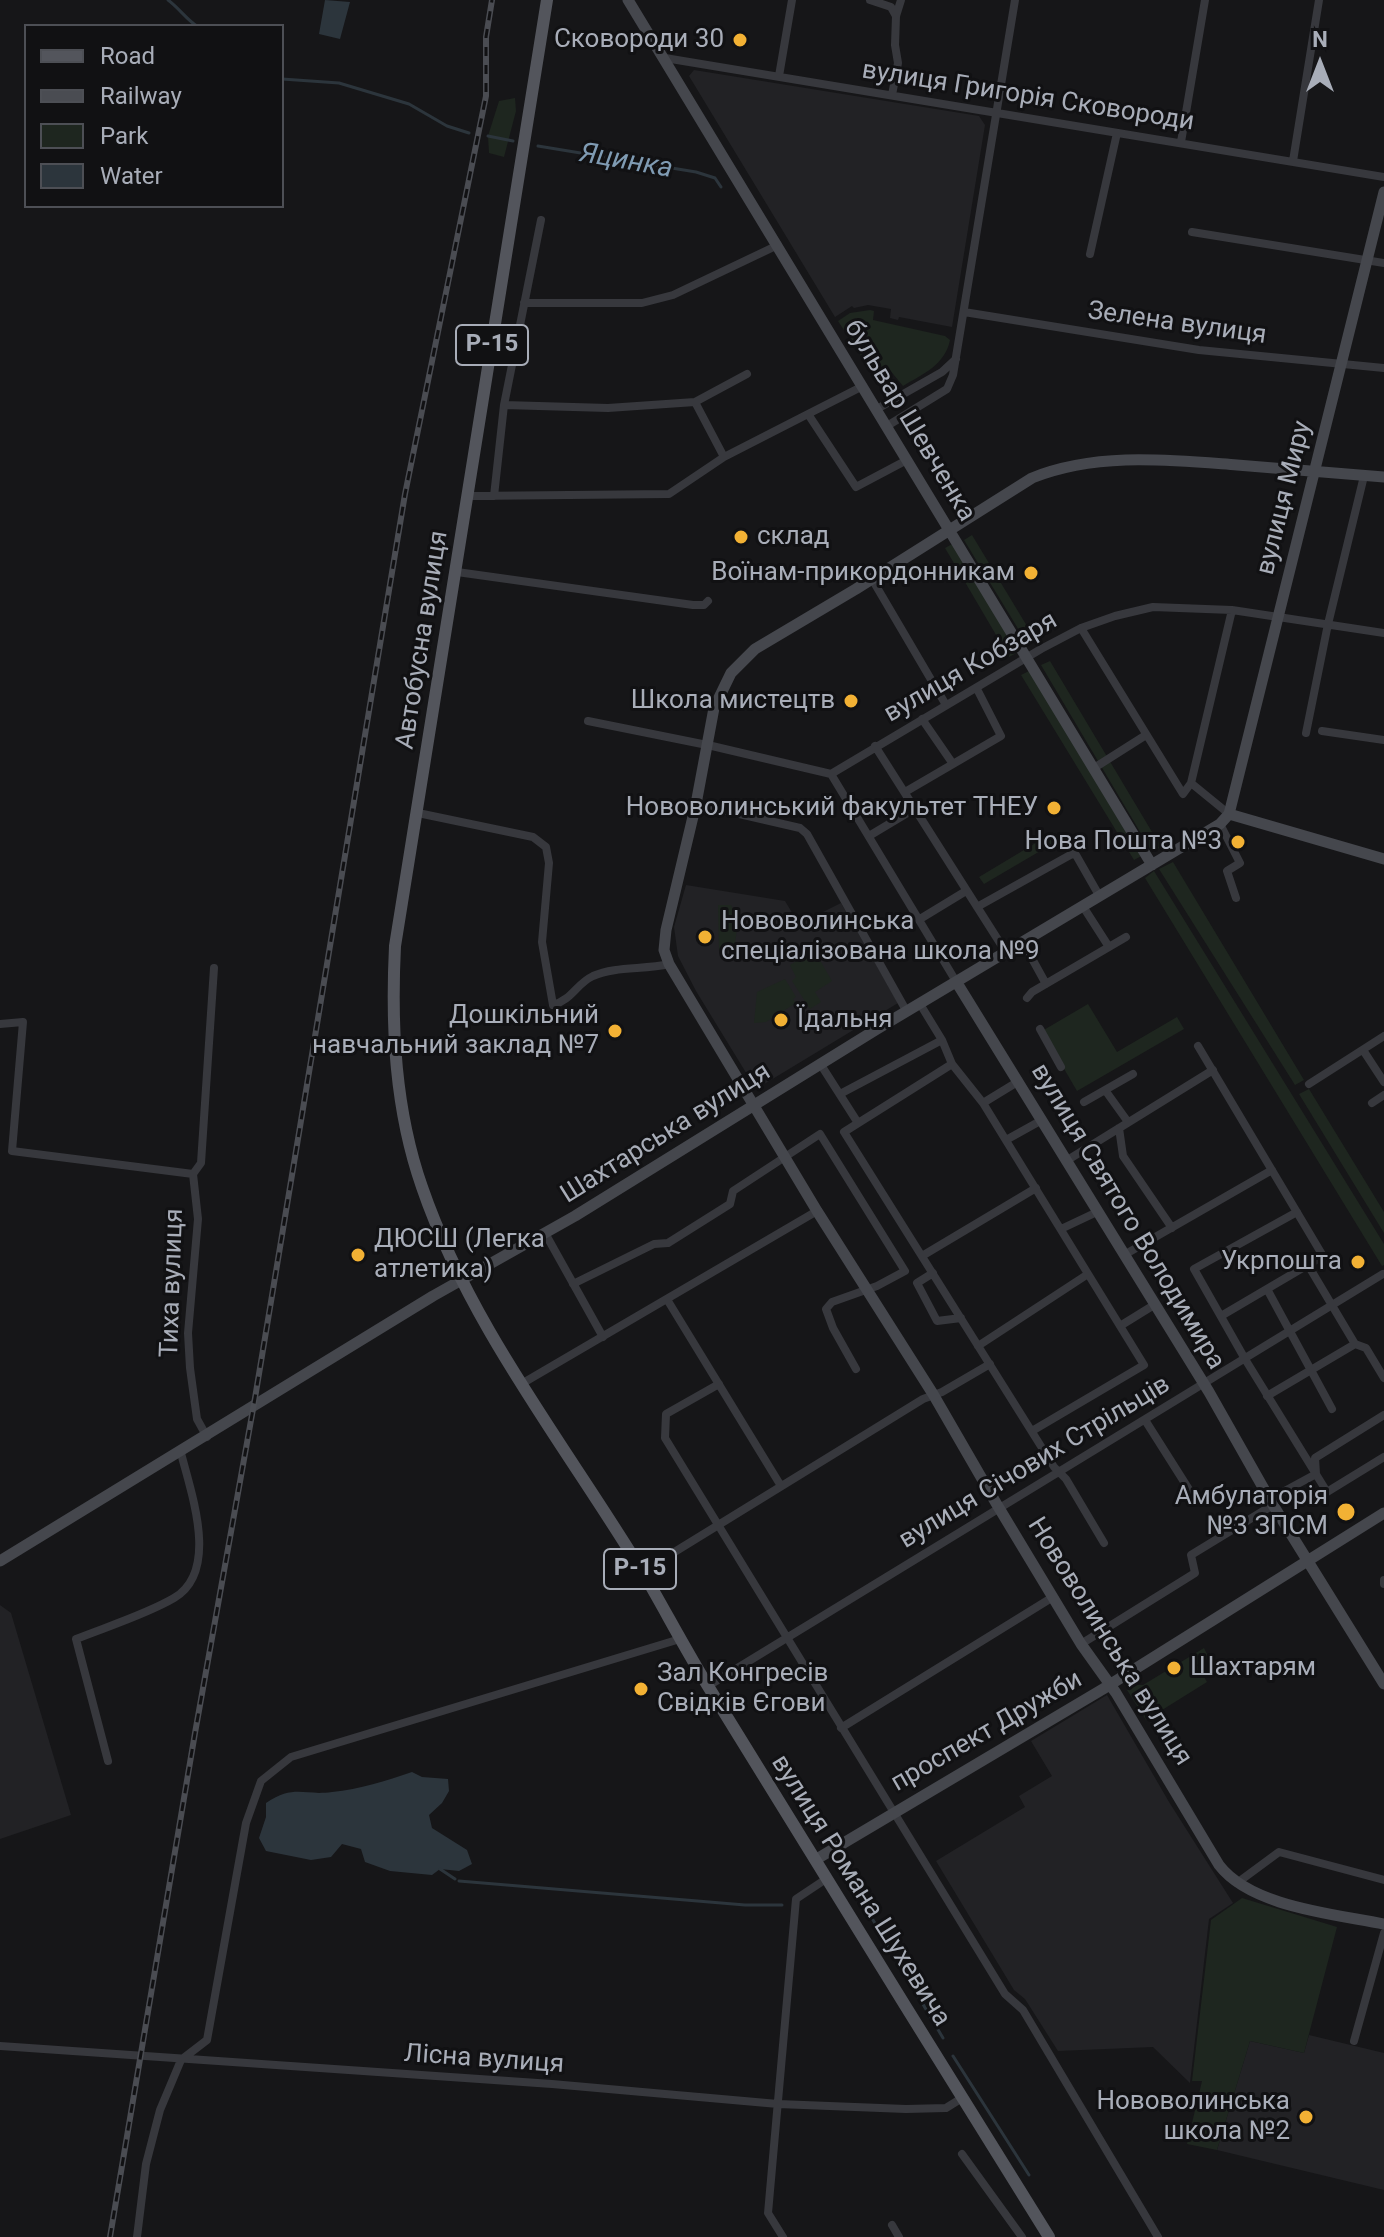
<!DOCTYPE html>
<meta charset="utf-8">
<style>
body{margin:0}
#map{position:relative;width:1384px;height:2237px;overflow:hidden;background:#161618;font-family:Roboto,sans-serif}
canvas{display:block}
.legend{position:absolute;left:24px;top:24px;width:260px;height:184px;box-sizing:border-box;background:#111113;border:2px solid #4d4f55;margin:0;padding:10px 14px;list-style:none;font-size:24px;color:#a8adb8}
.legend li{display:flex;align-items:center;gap:16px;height:40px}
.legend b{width:40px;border:2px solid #4d4f55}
.north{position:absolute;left:1280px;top:24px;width:80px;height:80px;-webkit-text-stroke:6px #111113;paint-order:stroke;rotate:0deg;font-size:22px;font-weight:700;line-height:32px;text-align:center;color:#a8adb8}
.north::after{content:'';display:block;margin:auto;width:28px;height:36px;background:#a8adb8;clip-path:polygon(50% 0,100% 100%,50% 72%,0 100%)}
</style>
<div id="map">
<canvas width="1384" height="2237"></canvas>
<ul class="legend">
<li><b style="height:10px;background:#53555c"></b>Road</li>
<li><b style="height:10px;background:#4a4c52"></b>Railway</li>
<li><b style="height:22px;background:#1e261f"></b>Park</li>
<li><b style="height:22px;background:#2c353c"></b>Water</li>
</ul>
<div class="north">N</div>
</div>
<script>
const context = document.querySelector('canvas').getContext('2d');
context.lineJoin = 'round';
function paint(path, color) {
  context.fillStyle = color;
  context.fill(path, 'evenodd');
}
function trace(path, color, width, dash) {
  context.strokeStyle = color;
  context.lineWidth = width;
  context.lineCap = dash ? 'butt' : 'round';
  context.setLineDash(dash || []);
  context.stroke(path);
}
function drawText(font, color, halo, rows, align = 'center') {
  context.font = font + ' Roboto,sans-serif';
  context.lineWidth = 6;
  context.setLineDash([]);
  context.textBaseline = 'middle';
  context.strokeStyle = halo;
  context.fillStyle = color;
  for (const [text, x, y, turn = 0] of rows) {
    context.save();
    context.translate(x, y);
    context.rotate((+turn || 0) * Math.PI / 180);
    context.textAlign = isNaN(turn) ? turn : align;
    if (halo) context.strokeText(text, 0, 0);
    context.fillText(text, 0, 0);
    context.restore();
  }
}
const built = new Path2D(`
 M694 70 979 116 985 125 952 327 899 317 898 320 890 318 891 309 868 305 854 308 852 306 835 317 689 76Z
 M686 885 785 901 799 924 841 903 898 1003 756 1089 696 991 678 956 674 927Z
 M0 1605 11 1613 71 1815 0 1839Z
 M1107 1695 1169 1802 1233 1903 1209 1919 1190 2083 1153 2047 1058 2051 1025 1999 1014 1990 936 1861 1025 1807 1019 1796 1052 1776 1031 1741Z
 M1309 2035 1384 2053V2190L1217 2150 1250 2041 1304 2053Z`);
const green = new Path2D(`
 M515 98 516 111 504 157 489 153 488 136 499 101Z
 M870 310 874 311 873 320 945 336 950 340C945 365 923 374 903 386L889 369 880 368 872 373 838 321 850 313Z
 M972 535 1036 641 1028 645 964 540Z
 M956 542 1018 652 1009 657 945 548Z
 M1050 661 1161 847 1152 852 1041 665Z
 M1031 670 1143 855 1134 860 1021 675Z
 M1054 832 1059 840 984 884 979 877Z
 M1173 862 1304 1080 1295 1085 1159 869Z
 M1154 871 1384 1244V1265L1382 1266 1145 878Z
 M718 905H731L738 919 735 945 719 951Z
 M814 950 832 981 815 992 821 1002 810 1009 792 981 796 977 790 965Z
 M785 979 796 997 793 999 796 1003 766 1022 754 1023 757 992Z
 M1088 1004 1117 1052 1177 1017 1184 1029 1077 1091 1042 1031Z
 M1309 1089 1384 1212V1233L1299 1094Z
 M1204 1648 1209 1658 1197 1665 1207 1682 1146 1720 1127 1690 1136 1685H1143Z
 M1242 1898 1337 1927 1304 2053 1250 2041 1217 2150 1187 2144 1202 2081H1192L1211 1920Z`);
const water = new Path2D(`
 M325 0 350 2 340 39 319 34Z
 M412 1772 422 1777 448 1779 449 1791 442 1803 429 1815 432 1828 467 1850 472 1864 459 1871 440 1869 432 1875 390 1871 365 1862 361 1849 342 1844 331 1857 311 1860 266 1851 259 1838 266 1817V1803C295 1784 303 1796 332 1792 360 1789 386 1781 412 1772Z`);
const stream = new Path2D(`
 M168 0C179 8 187 20 197 26
 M282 79 339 83 409 104 447 126 469 133
 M488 136 513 141
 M538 146 696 172 715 178 721 187
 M440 1869 455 1879
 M459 1881 745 1905H782
 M873 1920 943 2038
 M953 2056 1029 2175`);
const street = new Path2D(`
 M870 0 891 7 896 16
 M665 58 1384 177
 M779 76 792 0
 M892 95 898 63 895 45 896 16 901 0
 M1181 142 1205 0
 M1293 161 1319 0
 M1192 232 1384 263
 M1090 254 1117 133
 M524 303H642L673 295 778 245
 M964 312 1199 350 1384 368
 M695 402 724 457
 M504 405 608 408 695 402 747 374
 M877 409 942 372 956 359
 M808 414 863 386
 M887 426 947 389 953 375 1015 0
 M469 496 669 494 724 457 808 414 856 487 907 460
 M494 496 504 405 541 220
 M457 572 693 605H704L708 601
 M872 579 946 705
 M1081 628 1183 794 1191 783 1232 610
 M922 719 953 764
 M588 721 712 746 831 774 1041 649 1081 628 1115 616 1153 607 1232 610 1384 633
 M1322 731 1384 740
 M1306 733 1328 624 1364 476
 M875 746 1007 954
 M1094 768 1146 735
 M831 774 957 983
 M1191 783 1229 814
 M905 792 1001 736 977 689
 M696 804 800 828 807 834 907 1012
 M418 813 533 837 546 847 549 863 542 942 553 1005C573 999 576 984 593 976 616 966 644 970 669 964
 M1220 824 1240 863 1227 871 1236 898
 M869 836 914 809
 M977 907 1072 854 1076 855 1100 897
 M1084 908 1109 947
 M920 919 966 891
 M1024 944 1046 984
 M1027 998 1032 992 1126 937
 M920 1004 942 1040 952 1064 983 1103 1144 1365 1032 1431
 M0 1024 23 1022 12 1151 193 1174 198 1219 188 1333 190 1368 197 1419 207 1437
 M1040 1029 1061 1067
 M1198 1046 1323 1256 1221 1316
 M1363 1050 1384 1082
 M952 1064 844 1132 1054 1467 1066 1479 1104 1543
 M821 1065 858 1123
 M1309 1084 1384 1036
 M1105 1090 1128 1122
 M840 1094 942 1040
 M1084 1102 1133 1074
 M983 1103 1019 1081
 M1372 1103 1384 1095
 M1119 1128 1123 1156 1172 1228
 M1006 1140 1042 1120
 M1066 1161 1213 1070
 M193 1174 201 1163 214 968
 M1297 1212 1194 1269 1245 1359 1327 1492 1384 1457
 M1061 1229 1097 1212
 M545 1233 603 1337
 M1124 1255 1272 1170
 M922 1256 1036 1188
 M1308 1265 1355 1344 1366 1348 1384 1378
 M933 1273 917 1283 937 1321 961 1318
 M573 1284 654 1244 668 1243 730 1204 733 1191 820 1134 905 1271 877 1286 832 1302 826 1309 833 1328 856 1369
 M1267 1289 1332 1409
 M668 1301 781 1486
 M1120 1326 1154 1305
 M978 1346 1088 1274
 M523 1383 817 1211
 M719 1384 666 1414 665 1438 1005 1994 1023 2010 1158 2237
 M1267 1396 1355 1344
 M1145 1420 1195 1499
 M1270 1499 1316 1474 1315 1458 1384 1415
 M646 1578 668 1556 923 1399 942 1392 990 1364
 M1384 1580V1584
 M1081 1644 1195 1573 1191 1555 1273 1505
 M708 1686 1383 1274
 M841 1728 1053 1597
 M108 1761 76 1639C106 1627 147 1614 174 1598 220 1571 191 1493 181 1453
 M1237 1883 1279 1852 1384 1880
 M1354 2041 1384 1933
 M0 2046 552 2084 778 2104 906 2109 946 2108 962 2098
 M962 2154 1022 2237
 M892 2225 899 2237
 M137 2237 146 2164 160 2110 181 2060 207 2040 246 1823 261 1781 291 1757 680 1639
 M783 2237 768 2213 796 1899 826 1879`);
const secondary = new Path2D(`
 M628 0 1152 865
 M1384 477C1335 473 1286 469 1237 465 1169 460 1097 452 1032 478L856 589 755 649 731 673 714 708 696 804 666 930 664 950 669 964 817 1211 933 1394 996 1503 1081 1644 1116 1693 1219 1865C1251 1907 1335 1914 1384 1924
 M1229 814 1384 859
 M957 983 1209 1392 1273 1505 1384 1684
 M0 1561 433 1296 575 1216 877 1029 1220 824 1229 814 1384 192
 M815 1860 1103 1689 1384 1513`);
const primary = new Path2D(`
 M547 0 395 946C391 1027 395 1110 422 1187 470 1327 569 1450 645 1576 667 1614 688 1654 711 1691 823 1874 936 2055 1049 2237`);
const rail = new Path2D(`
 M110 2237 195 1733 255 1398 405 494 486 96V37L492 0`);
const markers = [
 [740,40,8,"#f2b134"],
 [741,537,8,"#f2b134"],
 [1031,573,8,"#f2b134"],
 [851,701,8,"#f2b134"],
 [1054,808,8,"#f2b134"],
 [1238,842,8,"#f2b134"],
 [705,937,8,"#f2b134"],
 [781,1020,8,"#f2b134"],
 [615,1031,8,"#f2b134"],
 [358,1255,8,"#f2b134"],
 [1358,1262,8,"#f2b134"],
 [1346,1512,10,"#f2b134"],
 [1174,1668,8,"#f2b134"],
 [641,1689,8,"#f2b134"],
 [1306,2117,8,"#f2b134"]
];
const shields = [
 [492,345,72],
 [640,1569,72]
];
const shieldNames = [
 ["Р-15",492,345],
 ["Р-15",640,1569]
];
const poiNames = [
 ["Сковороди 30",724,40],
 ["склад",757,537,"left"],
 ["Воїнам-прикордонникам",1015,573],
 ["Школа мистецтв",835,701],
 ["Нововолинський факультет ТНЕУ",1038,808],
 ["Нова Пошта №3",1222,842],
 ["Нововолинська",721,922,"left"],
 ["спеціалізована школа №9",721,952,"left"],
 ["Дошкільний",599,1016],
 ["навчальний заклад №7",599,1046],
 ["Їдальня",797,1020,"left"],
 ["ДЮСШ (Легка",374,1240,"left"],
 ["атлетика)",374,1270,"left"],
 ["Укрпошта",1342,1262],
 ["Амбулаторія",1328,1497],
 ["№3 ЗПСМ",1328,1527],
 ["Шахтарям",1190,1668,"left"],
 ["Зал Конгресів",657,1674,"left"],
 ["Свідків Єгови",657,1704,"left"],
 ["Нововолинська",1290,2102],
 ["школа №2",1290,2132]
];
const streetNames = [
 ["вулиця Григорія Сковороди",1028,97,9],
 ["Зелена вулиця",1177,324,8],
 ["бульвар Шевченка",909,421,59],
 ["вулиця Миру",1285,498,-76],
 ["Автобусна вулиця",423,640,-81],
 ["вулиця Кобзаря",971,668,-30],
 ["Шахтарська вулиця",666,1134,-32],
 ["вулиця Святого Володимира",1127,1217,59],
 ["Тиха вулиця",173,1283,-88],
 ["вулиця Січових Стрільців",1035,1463,-31],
 ["Нововолинська вулиця",1109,1642,58],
 ["проспект Дружби",987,1732,-30],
 ["вулиця Романа Шухевича",860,1891,58],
 ["Лісна вулиця",484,2060,4]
];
const waterNames = [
 ["Яцинка",626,162,10]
];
paint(built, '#222225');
paint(green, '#1e261f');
paint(water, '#2c353c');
trace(stream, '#2c353c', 3);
trace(street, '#37383d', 8);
trace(secondary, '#45474d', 11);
trace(primary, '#53555c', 12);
trace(rail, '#4a4c52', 6);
trace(rail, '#111113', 3, [9]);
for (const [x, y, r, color] of markers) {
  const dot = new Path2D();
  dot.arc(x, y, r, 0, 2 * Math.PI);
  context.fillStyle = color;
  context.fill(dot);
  trace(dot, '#111113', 3);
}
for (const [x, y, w] of shields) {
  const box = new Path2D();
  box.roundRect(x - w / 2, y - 20, w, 40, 6);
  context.fillStyle = '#111113';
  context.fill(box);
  trace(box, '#a8adb8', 2);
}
drawText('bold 24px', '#a8adb8', null, shieldNames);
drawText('26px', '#a8adb8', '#111113', poiNames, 'right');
drawText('26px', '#a8adb8', '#111113', streetNames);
drawText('italic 28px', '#7f9bb3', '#111113', waterNames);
</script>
